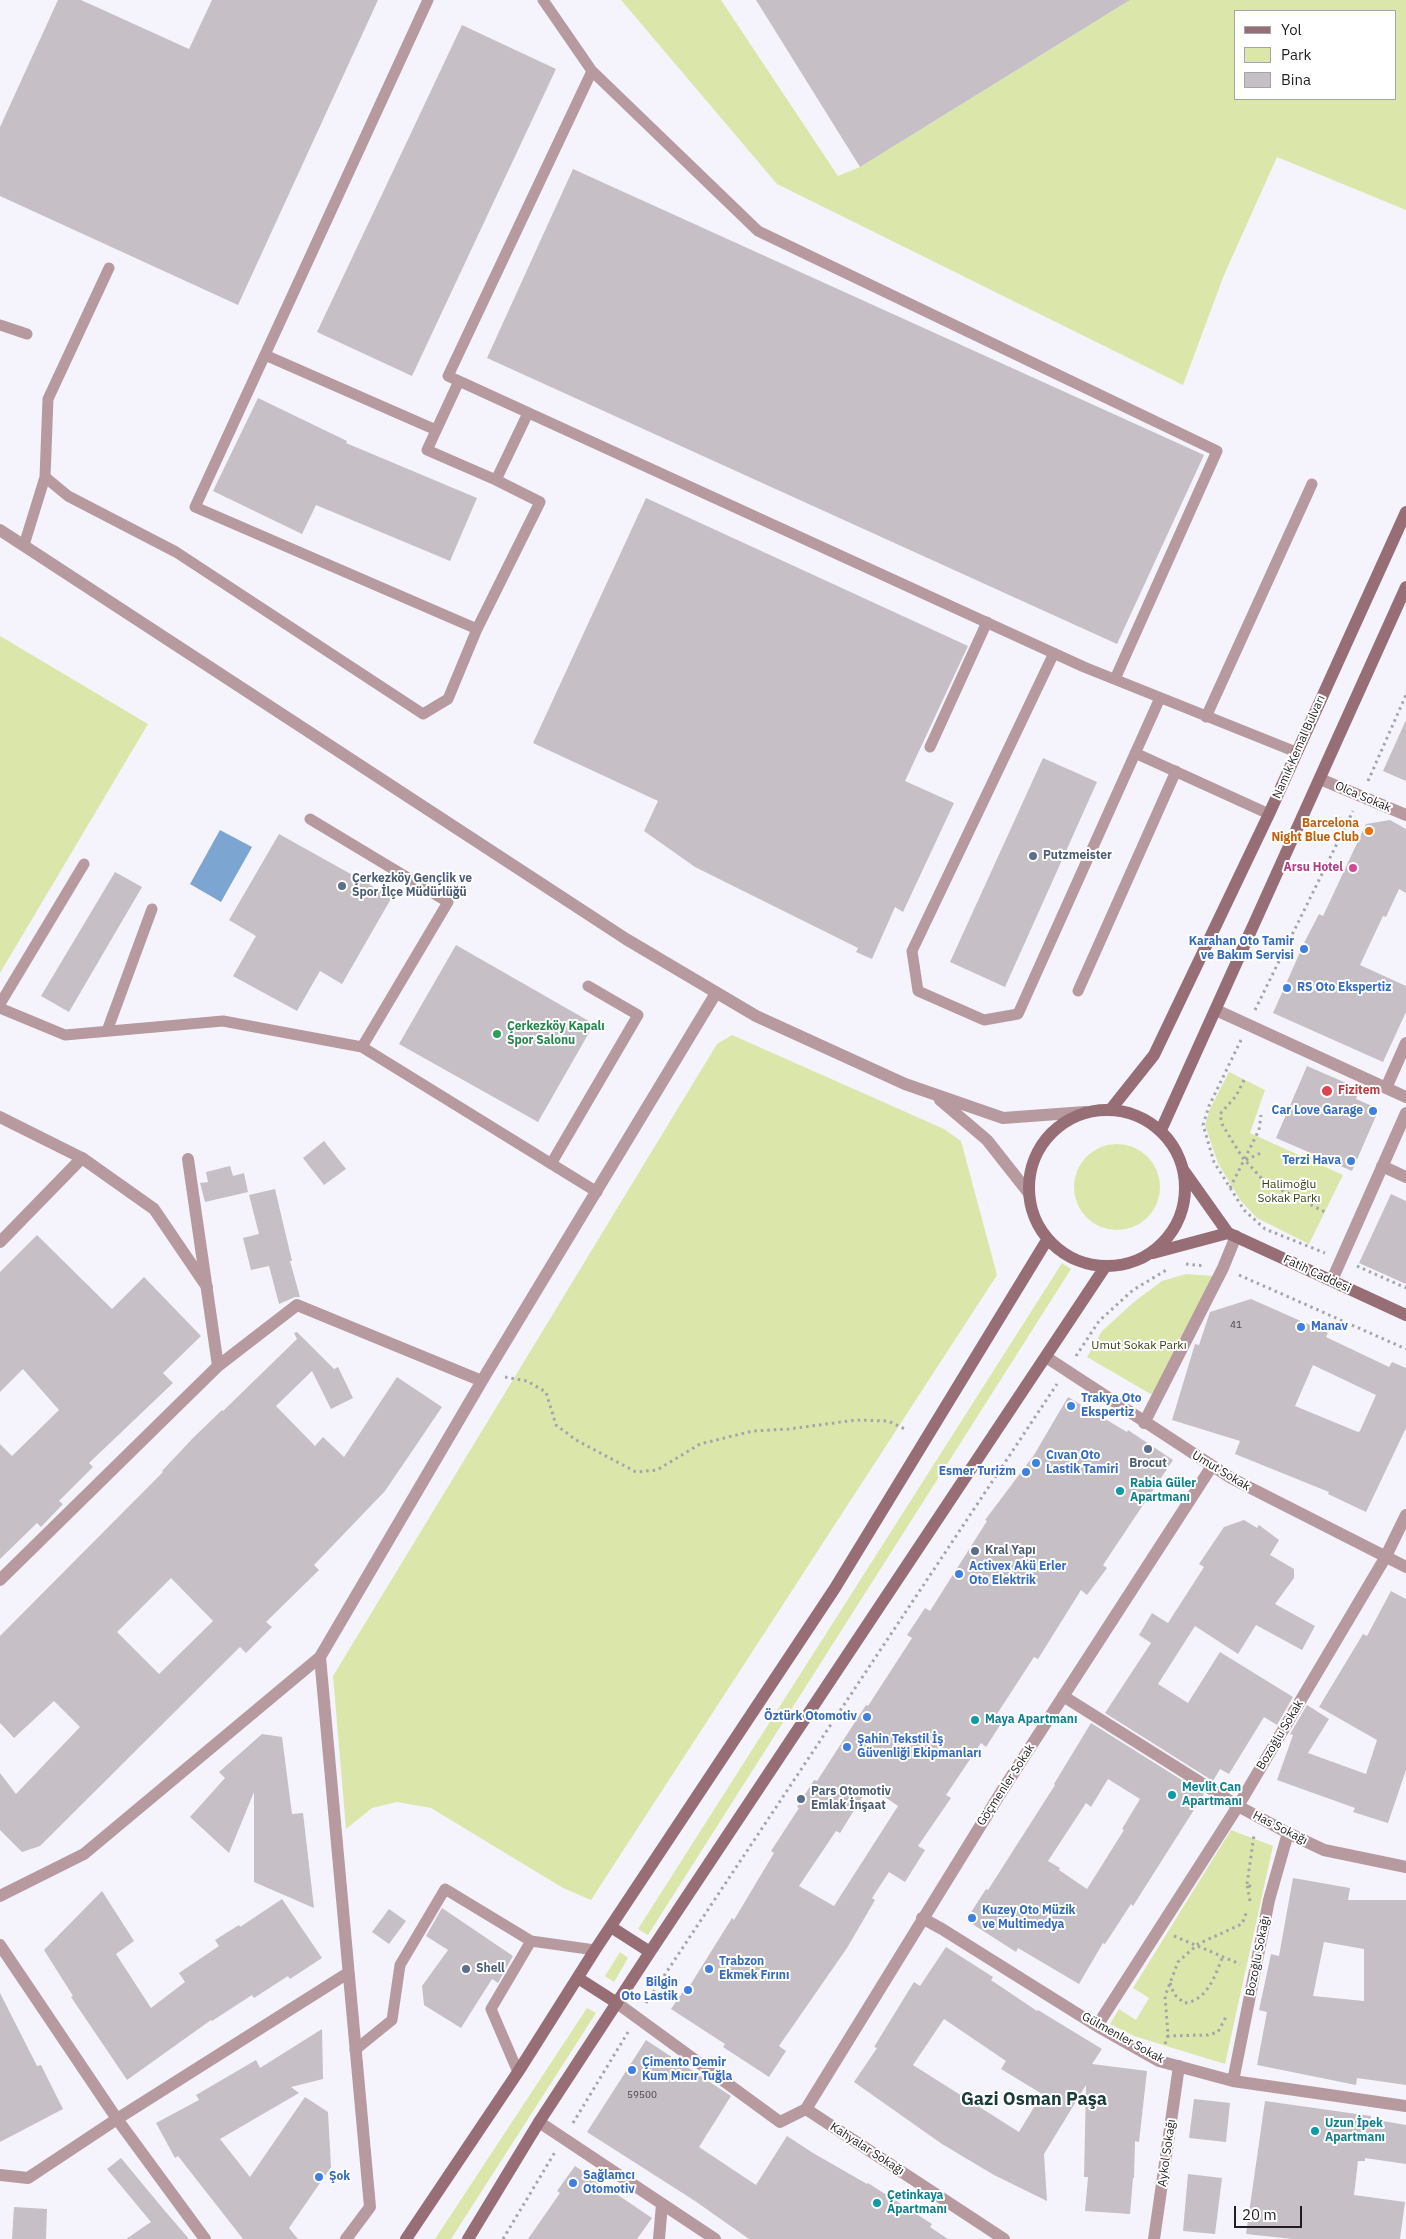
<!DOCTYPE html>
<meta charset="utf-8">
<style>
body{margin:0}
#map{position:relative;width:1406px;height:2239px;overflow:hidden;background:#f5f4fc;font-family:"IBM Plex Sans",sans-serif}
canvas{display:block}
.legend{position:absolute;left:1234px;top:10px;width:162px;height:90px;box-sizing:border-box;background:#fff;border:1px solid #a5a5a7;margin:0;padding:6px 9px;list-style:none;font-size:15px;color:#1f1f22}
.legend li{display:flex;align-items:center;gap:10px;height:25px}
.legend b{width:25px;border:1px solid #a5a5a7}
.scale{position:absolute;left:1234px;top:2206px;width:68px;height:22px;box-sizing:border-box;border:2px solid #1f1f22;border-top:0;padding-left:6px;font-size:15px;line-height:18px;white-space:nowrap;color:#1f1f22;-webkit-text-stroke:4px #fff;paint-order:stroke}
</style>
<div id="map">
<canvas width="1406" height="2239"></canvas>
<ul class="legend">
<li><b style="height:6px;background:#976e76"></b>Yol</li>
<li><b style="height:14px;background:#dbe6ab"></b>Park</li>
<li><b style="height:14px;background:#c6bfc5"></b>Bina</li>
</ul>
<div class="scale">20 m</div>
</div>
<script>
const context = document.querySelector('canvas').getContext('2d');
context.lineJoin = 'round';
function paint(path, color) {
  context.fillStyle = color;
  context.fill(path, 'evenodd');
}
function trace(path, color, width, dash) {
  context.strokeStyle = color;
  context.lineWidth = width;
  context.lineCap = dash ? 'butt' : 'round';
  context.setLineDash(dash || []);
  context.stroke(path);
}
function drawText(font, color, halo, rows, align = 'center') {
  context.font = font + ' "IBM Plex Sans",sans-serif';
  context.lineWidth = 4;
  context.setLineDash([]);
  context.textBaseline = 'middle';
  context.strokeStyle = halo;
  context.fillStyle = color;
  for (const [text, x, y, turn = 0] of rows) {
    context.save();
    context.translate(x, y);
    context.rotate((+turn || 0) * Math.PI / 180);
    context.textAlign = isNaN(turn) ? turn : align;
    if (halo) context.strokeText(text, 0, 0);
    context.fillText(text, 0, 0);
    context.restore();
  }
}
const green = new Path2D(`
 M621 0H721L838 176 860 167 1130 0H1406V210L1277 157 1224 275 1183 385 777 184ZM1235 11H1395V99H1235Z
 M0 636 148 724 0 973Z
 M732 1035 944 1129 961 1141 997 1275 591 1900 563 1888 431 1808 397 1802 372 1808 346 1829 333 1676 717 1044Z
 M1229 1072 1265 1090 1250 1133 1343 1175 1309 1244 1257 1218 1241 1201 1218 1163 1205 1125 1210 1109Z
 M1074 1187a43 43 0 1 1 86 0a43 43 0 1 1-86 0Z
 M1062 1263 1071 1269 648 1935 638 1929Z
 M1186 1274 1213 1276 1154 1396 1087 1357 1102 1331 1134 1302 1162 1281Z
 M1231 1830 1273 1846 1225 2064 1134 2036 1110 2024 1119 2009 1136 2020 1149 1998 1133 1988Z
 M620 1952 628 1958 614 1982 605 1976Z
 M587 2008 596 2013 451 2239H435Z`);
const water = new Path2D(`
 M220 830 252 847 221 902 190 884Z`);
const building = new Path2D(`
 M58 0H81L189 49 212 0H378L238 305 0 196V127Z
 M756 0H1130L860 167Z
 M462 25 556 69 412 376 317 332Z
 M573 169 1204 455 1117 644 487 358Z
 M258 398 347 441 346 443 477 498 450 561 316 505 302 534 213 491Z
 M646 498 968 646 905 781 954 803 903 912 895 907 872 959 856 952 858 948 695 867 644 831 658 801 533 743Z
 M1406 720V781L1383 771Z
 M1043 758 1097 782 1005 987 950 962Z
 M1390 820 1406 829V893L1399 889 1386 917 1383 916 1360 965 1406 986V1012L1383 1062 1273 1013 1305 941 1319 914 1323 916 1366 824Z
 M279 834 392 897 342 984 320 971 297 1011 233 976 256 936 229 920Z
 M115 872 142 887 69 1012 41 996Z
 M456 945 594 1024 538 1122 399 1044Z
 M1307 1066 1360 1089 1356 1099 1379 1109 1352 1171 1276 1138Z
 M324 1141 346 1169 324 1185 303 1158Z
 M230 1166 233 1176 244 1173 248 1192 205 1202 200 1183 208 1182 206 1172Z
 M275 1189 292 1261H290L300 1297H295L279 1304 269 1266 251 1270 243 1238 259 1234 249 1195Z
 M1391 1194 1406 1201V1284L1359 1263Z
 M37 1235 112 1309 144 1277 201 1336 163 1373 173 1383 89 1463 93 1467 59 1501 63 1504 41 1527 37 1523 0 1559V1444L12 1456 59 1410 23 1369 0 1392V1272Z
 M1251 1299 1328 1333 1326 1337 1389 1367 1392 1362 1406 1368V1428L1366 1512 1328 1494 1329 1492 1235 1454 1240 1441 1172 1420 1195 1344 1199 1345 1210 1312ZM1313 1365 1376 1395 1360 1431 1358 1432 1295 1406Z
 M297 1332 334 1369 338 1367 353 1398 331 1409 312 1371 276 1406 315 1446 323 1437 344 1457 397 1377 442 1407 385 1491 314 1565 319 1570 266 1622 272 1627 246 1653 240 1647 40 1846 22 1852 0 1830V1773L16 1794 80 1727 54 1701 14 1738 0 1723V1636L163 1472 162 1471 194 1437 222 1410 223 1411 297 1339 294 1333ZM171 1578 213 1621 159 1674 117 1632Z
 M1068 1397 1127 1432 1128 1430 1173 1460 1103 1565 1107 1568 1087 1595 1081 1590 1038 1659 1034 1657 997 1714 1004 1719 986 1747 981 1743 946 1795 951 1798 918 1846 925 1850 905 1882 889 1872 872 1898 875 1900 847 1948 779 2046 786 2051 769 2077 723 2047 725 2044 671 2009 687 1986 689 1987 732 1918 734 1920 774 1853 771 1851 799 1808 797 1807 814 1780 817 1781 866 1705 868 1706 912 1638 907 1635 925 1608 930 1611 987 1521 985 1520 1034 1455ZM869 1786 898 1806 834 1906 799 1886 836 1831 840 1833Z
 M1244 1520 1257 1528 1259 1525 1279 1540 1270 1555 1294 1569V1578L1275 1604 1315 1626 1302 1650 1256 1625 1238 1654 1195 1626 1158 1684 1188 1703 1220 1652 1293 1697 1277 1725 1264 1717 1229 1774 1220 1769 1213 1781 1105 1713 1151 1643 1139 1635 1152 1613 1168 1623 1204 1567 1199 1564 1224 1527Z
 M1391 1591 1406 1599V1770L1388 1823 1353 1812 1355 1808 1277 1780 1293 1735 1290 1734 1307 1705 1329 1719 1308 1753 1366 1774 1377 1740 1319 1707 1363 1634 1367 1636Z
 M1091 1723 1204 1794 1133 1906 1131 1904 1105 1944 1103 1943 1079 1984 1018 1948 1016 1952 966 1920 986 1889 988 1890 1055 1785 1054 1784ZM1108 1779 1140 1799 1122 1829 1124 1830 1087 1889 1059 1870 1060 1868 1048 1861 1086 1803 1091 1807Z
 M262 1734 282 1737 292 1814 303 1813 314 1908 254 1882V1792L229 1853 190 1817 225 1778 219 1772Z
 M1293 1878 1350 1888 1348 1900H1406V2085L1357 2078 1356 2085 1257 2065 1267 2012 1259 2010 1271 1954 1279 1956ZM1324 1942 1364 1949V2001L1313 1996Z
 M102 1891 134 1941 116 1954 151 2008 185 1982 179 1973 219 1946 215 1940 239 1925 240 1927 282 1899 322 1958 290 1979 288 1976 254 1998 252 1995 212 2021 211 2020 127 2080 71 1997 73 1996 44 1950Z
 M442 1908 513 1956 498 1983 492 1979 461 2028 424 2005 422 1986 448 1950 426 1936Z
 M389 1909 406 1921 389 1944 372 1932Z
 M946 1947 993 1977 991 1980 1037 2011 1038 2010 1102 2049 1092 2064 1147 2071 1139 2142 1135 2141 1134 2178H1133L1130 2214 1085 2211 1088 2177H1084L1086 2085 1044 2154 1047 2201 994 2175 942 2144 854 2082 877 2048 874 2047 914 1982 920 1986ZM944 2019 1006 2061 1001 2069 1042 2094 1019 2132 913 2065Z
 M0 1993 37 2066 41 2065 63 2109 0 2142Z
 M322 2029 323 2079 291 2087 299 2093 220 2139 250 2177 305 2097 328 2112 331 2167 289 2228 298 2239H243L178 2156 175 2158 156 2123 199 2100 196 2095 256 2060 260 2068Z
 M646 2040 731 2096 699 2147 756 2185 787 2136 813 2153 867 2184 868 2183 932 2224 930 2227 948 2239H749L695 2201 587 2132Z
 M1194 2099 1230 2103 1226 2142 1189 2138Z
 M1265 2101 1371 2116V2119L1406 2125V2164L1365 2158V2161H1358L1354 2195 1405 2202 1400 2239H1293L1246 2234Z
 M121 2158 165 2211 189 2239H126L151 2222 107 2169Z
 M575 2166 652 2218 637 2239H528L560 2193 557 2191Z
 M1188 2174 1222 2178 1215 2234 1183 2231Z
 M14 2207 47 2209 46 2239H12Z`);
const path = new Path2D(`
 M1368 781 1406 695
 M1255 1010 1353 811
 M1241 1040 1209 1106 1203 1125 1214 1162 1244 1210 1265 1229 1325 1253
 M1244 1080 1236 1096 1220 1114 1222 1124 1242 1157 1264 1181 1325 1212
 M1246 1160 1263 1152
 M1230 1188 1259 1130 1261 1115
 M1186 1264 1205 1266
 M1357 1266 1406 1288
 M1239 1275 1406 1349
 M1076 1356 1099 1321 1133 1290 1168 1269
 M505 1377 527 1381 546 1392 556 1425 576 1440 636 1472 657 1470 700 1444 753 1431 789 1429 856 1420 888 1421 907 1430
 M1247 1884 1254 1835
 M1250 1901 1247 1884 1254 1889
 M1174 1936 1240 1964
 M1170 1983 1174 1994 1184 2003C1207 2001 1215 1976 1223 1956
 M646 2003 1057 1384
 M1167 2036 1208 2035 1218 2032 1227 2015
 M1165 2044 1168 2035 1165 1996 1178 1962 1198 1944 1242 1924 1247 1911
 M573 2123 628 2032
 M503 2239 555 2152`);
const lane = new Path2D(`
 M428 0 195 507 477 629
 M543 0 592 71 758 231 1217 451 1115 679
 M592 71 448 376 1084 667 1296 752
 M109 268 48 399 45 477 68 496 176 552 423 714 448 699 477 629 540 502 496 480
 M0 325 27 334
 M265 355 436 430
 M459 381 427 450 496 480 528 413
 M24 545 45 477
 M1054 653 912 951 918 991 984 1020 1018 1014 1160 698
 M1206 717 1312 484
 M930 747 987 622
 M1135 753 1269 814
 M310 819 448 902 362 1047 597 1192
 M1078 991 1176 771
 M0 1004 84 864
 M0 1008 65 1035 223 1021 362 1047
 M107 1031 152 909
 M551 1164 638 1015 588 986
 M355 2050 392 2020 400 1965 445 1889 531 1941
 M518 2072 491 2009 531 1941 595 1950`);
const street = new Path2D(`
 M0 530 626 939 756 1016 905 1084 1003 1118 1085 1112
 M1320 779 1406 815
 M1216 1010 1406 1097
 M1386 1088 1406 1043
 M940 1100 987 1140 1028 1192
 M0 1117 82 1158
 M188 1159 218 1366
 M1382 1166 1406 1177
 M0 1242 82 1158 154 1209 207 1287
 M1332 1280 1406 1113
 M1046 1357 1231 1478 1406 1567
 M1144 1423 1223 1268 1236 1236
 M0 1580 218 1366 297 1305 482 1381
 M1063 1696 1238 1806 1288 1833 1324 1850 1406 1867
 M0 1896 84 1854 320 1657
 M922 1918 942 1929 1097 2026 1159 2061 1233 2081 1406 2106
 M0 1945 117 2119 205 2239
 M617 2003 780 2122 806 2109
 M1097 2026 1238 1806 1385 1558 1406 1515
 M1233 2081 1269 1900 1288 1833
 M806 2109 1000 1794 1212 1466
 M806 2109 1004 2239
 M539 2122 715 2239
 M0 2175 28 2178 117 2119 348 1973
 M346 2239 370 2207 320 1657 486 1374 716 993
 M659 2239 662 2204
 M1154 2239 1179 2066`);
const secondary = new Path2D(`
 M1111 1109 1154 1055 1269 814 1406 512
 M1029 1188a78 78 0 1 1 156 0a78 78 0 1 1-156 0Z
 M1161 1130 1406 587
 M1184 1171 1228 1233
 M1228 1233 1406 1315
 M1153 1253 1228 1233
 M611 1927 650 1952
 M578 1978 617 2003
 M406 2239 518 2072 595 1950 835 1588 1047 1240
 M468 2239 539 2122 650 1952 1105 1267`);
const markers = [
 [1369,831,5,"#e8710a"],
 [1033,856,5,"#5c6f8a"],
 [1353,868,5,"#d1479c"],
 [342,886,5,"#5c6f8a"],
 [1304,949,5,"#3f7fe0"],
 [1287,988,5,"#3f7fe0"],
 [497,1034,5,"#2e9e5b"],
 [1327,1091,6,"#e0444e"],
 [1373,1111,5,"#3f7fe0"],
 [1351,1161,5,"#3f7fe0"],
 [1301,1327,5,"#3f7fe0"],
 [1071,1406,5,"#3f7fe0"],
 [1148,1449,5,"#5c6f8a"],
 [1036,1463,5,"#3f7fe0"],
 [1026,1472,5,"#3f7fe0"],
 [1120,1491,5,"#0f9aa8"],
 [975,1551,5,"#5c6f8a"],
 [959,1574,5,"#3f7fe0"],
 [867,1717,5,"#3f7fe0"],
 [975,1720,5,"#0f9aa8"],
 [847,1747,5,"#3f7fe0"],
 [1172,1795,5,"#0f9aa8"],
 [801,1799,5,"#5c6f8a"],
 [972,1918,5,"#3f7fe0"],
 [466,1969,5,"#5c6f8a"],
 [709,1969,5,"#3f7fe0"],
 [688,1990,5,"#3f7fe0"],
 [632,2070,5,"#3f7fe0"],
 [1315,2131,5,"#0f9aa8"],
 [319,2177,5,"#3f7fe0"],
 [573,2183,5,"#3f7fe0"],
 [877,2203,5,"#0f9aa8"]
];
const numberNames = [
 ["41",1236,1325],
 ["59500",642,2095]
];
const streetNames = [
 ["Namık Kemal Bulvarı",1299,747,-66],
 ["Olca Sokak",1363,797,23],
 ["Fatih Caddesi",1317,1274,25],
 ["Umut Sokak",1221,1471,31],
 ["Bozoğlu Sokak",1280,1735,-59],
 ["Göçmenler Sokak",1006,1785,-57],
 ["Has Sokağı",1280,1828,27],
 ["Bozoğlu Sokağı",1258,1956,-79],
 ["Gülmenler Sokak",1123,2038,29],
 ["Kahyalar Sokağı",867,2149,33],
 ["Aykol Sokağı",1167,2153,-82]
];
const foodNames = [
 ["Barcelona",1359,824],
 ["Night Blue Club",1359,838]
];
const serviceNames = [
 ["Putzmeister",1043,856],
 ["Çerkezköy Gençlik ve",352,879],
 ["Spor İlçe Müdürlüğü",352,893],
 ["Brocut",1148,1464,"center"],
 ["Kral Yapı",985,1551],
 ["Pars Otomotiv",811,1792],
 ["Emlak İnşaat",811,1806],
 ["Shell",476,1969]
];
const hotelNames = [
 ["Arsu Hotel",1343,868]
];
const shopNames = [
 ["Karahan Oto Tamir",1294,942,"right"],
 ["ve Bakım Servisi",1294,956,"right"],
 ["RS Oto Ekspertiz",1297,988],
 ["Car Love Garage",1363,1111,"right"],
 ["Terzi Hava",1341,1161,"right"],
 ["Manav",1311,1327],
 ["Trakya Oto",1081,1399],
 ["Ekspertiz",1081,1413],
 ["Cıvan Oto",1046,1456],
 ["Lastik Tamiri",1046,1470],
 ["Esmer Turizm",1016,1472,"right"],
 ["Activex Akü Erler",969,1567],
 ["Oto Elektrik",969,1581],
 ["Öztürk Otomotiv",857,1717,"right"],
 ["Şahin Tekstil İş",857,1740],
 ["Güvenliği Ekipmanları",857,1754],
 ["Kuzey Oto Müzik",982,1911],
 ["ve Multimedya",982,1925],
 ["Trabzon",719,1962],
 ["Ekmek Fırını",719,1976],
 ["Bilgin",678,1983,"right"],
 ["Oto Lastik",678,1997,"right"],
 ["Çimento Demir",642,2063],
 ["Kum Mıcır Tuğla",642,2077],
 ["Sağlamcı",583,2176],
 ["Otomotiv",583,2190],
 ["Şok",329,2177]
];
const leisureNames = [
 ["Çerkezköy Kapalı",507,1027],
 ["Spor Salonu",507,1041]
];
const healthNames = [
 ["Fizitem",1338,1091]
];
const parkNames = [
 ["Halimoğlu",1289,1185],
 ["Sokak Parkı",1289,1199],
 ["Umut Sokak Parkı",1139,1346]
];
const cultureNames = [
 ["Rabia Güler",1130,1484],
 ["Apartmanı",1130,1498],
 ["Maya Apartmanı",985,1720],
 ["Mevlit Can",1182,1788],
 ["Apartmanı",1182,1802],
 ["Uzun İpek",1325,2124],
 ["Apartmanı",1325,2138],
 ["Çetinkaya",887,2196],
 ["Apartmanı",887,2210]
];
const districtNames = [
 ["Gazi Osman Paşa",1034,2100]
];
paint(green, '#dbe6ab');
paint(water, '#7ca5d1');
paint(building, '#c6bfc5');
trace(path, '#a4a4aa', 3, [2.5, 4]);
trace(lane, '#b79a9f', 11);
trace(street, '#b79a9f', 12);
trace(secondary, '#976e76', 12);
for (const [x, y, r, color] of markers) {
  const dot = new Path2D();
  dot.arc(x, y, r, 0, 2 * Math.PI);
  context.fillStyle = color;
  context.fill(dot);
  trace(dot, '#fff', 2);
}
drawText('10px', '#49474b', null, numberNames);
drawText('12px', '#1f1f22', '#fff', streetNames);
drawText('bold 12px', '#c56008', '#fff', foodNames, 'right');
drawText('bold 12px', '#4e5e75', '#fff', serviceNames, 'left');
drawText('bold 12px', '#b23c85', '#fff', hotelNames, 'right');
drawText('bold 12px', '#366cbe', '#fff', shopNames, 'left');
drawText('bold 12px', '#27864d', '#fff', leisureNames, 'left');
drawText('bold 12px', '#be3a42', '#fff', healthNames, 'left');
drawText('12px', '#3b4215', '#fff', parkNames);
drawText('bold 12px', '#0d838f', '#fff', cultureNames, 'left');
drawText('bold 18px', '#1a3c38', '#fff', districtNames);
</script>
